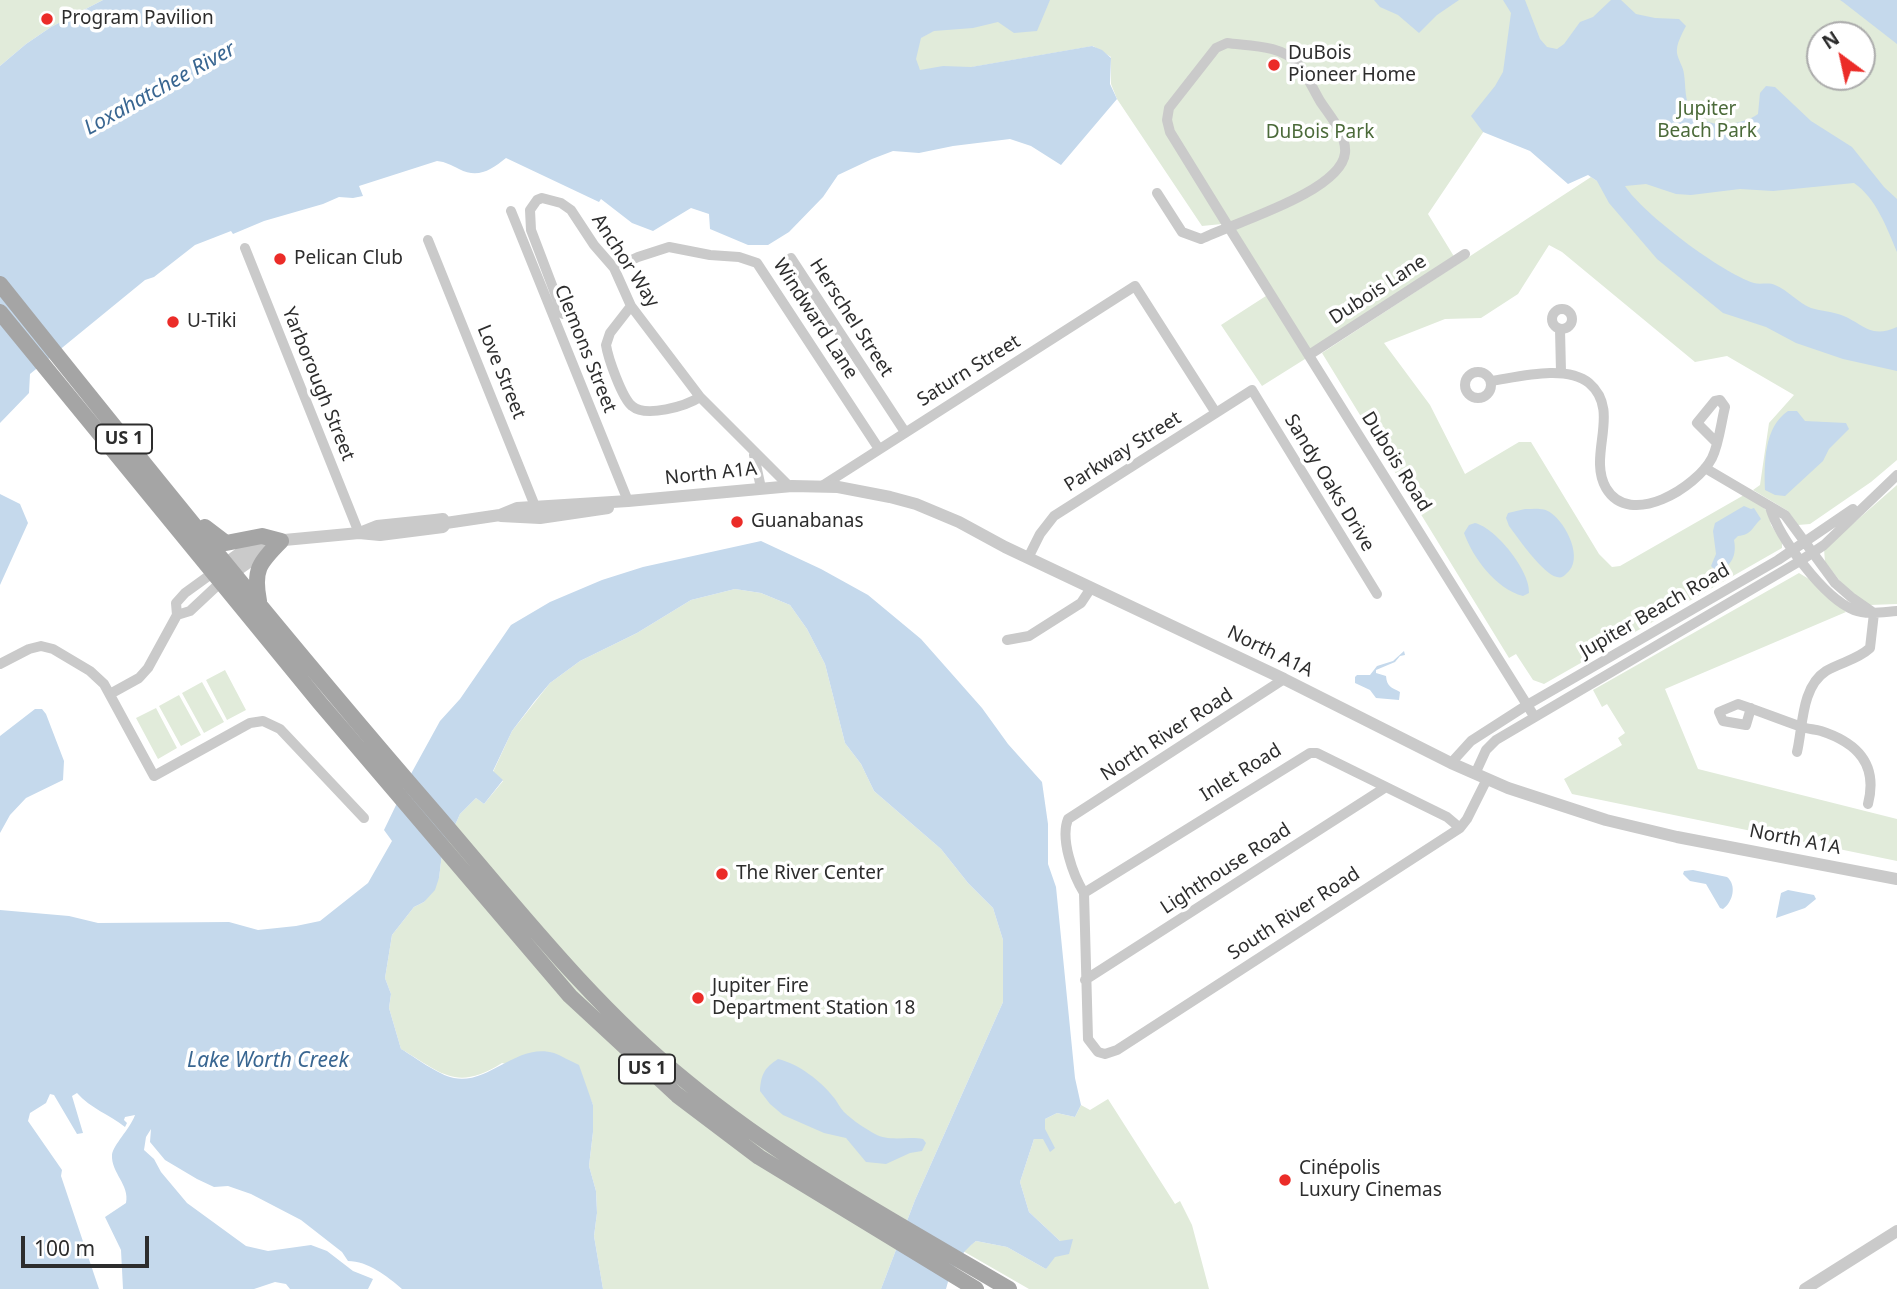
<!DOCTYPE html>
<meta charset="utf-8">
<style>
body{margin:0}
#map{position:relative;width:1897px;height:1289px;overflow:hidden;background:#fff;font-family:"Noto Sans",sans-serif}
canvas{display:block}
.north{position:absolute;left:1806px;top:21px;width:70px;height:70px;box-sizing:border-box;background:#fff;border:2px solid #ababab;border-radius:50%;rotate:327deg;font-size:19px;font-weight:700;line-height:28px;text-align:center;color:#2d2d2d}
.north::after{content:'';display:block;margin:auto;width:24px;height:32px;background:#eb2c28;clip-path:polygon(50% 0,100% 100%,50% 72%,0 100%)}
.scale{position:absolute;left:21px;top:1236px;width:128px;height:32px;box-sizing:border-box;border:4px solid #2d2d2d;border-top:0;padding-left:9px;font-size:21px;line-height:24px;white-space:nowrap;color:#2d2d2d;-webkit-text-stroke:5px #fff;paint-order:stroke}
</style>
<div id="map">
<canvas width="1897" height="1289"></canvas>
<div class="north">N</div>
<div class="scale">100 m</div>
</div>
<script>
const context = document.querySelector('canvas').getContext('2d');
context.lineJoin = 'round';
function paint(path, color) {
  context.fillStyle = color;
  context.fill(path, 'evenodd');
}
function trace(path, color, width, dash) {
  context.strokeStyle = color;
  context.lineWidth = width;
  context.lineCap = dash ? 'butt' : 'round';
  context.setLineDash(dash || []);
  context.stroke(path);
}
function drawText(font, color, halo, rows, align = 'center') {
  context.font = font + ' "Noto Sans",sans-serif';
  context.lineWidth = 7;
  context.setLineDash([]);
  context.textBaseline = 'middle';
  context.strokeStyle = halo;
  context.fillStyle = color;
  for (const [text, x, y, turn = 0] of rows) {
    context.save();
    context.translate(x, y);
    context.rotate((+turn || 0) * Math.PI / 180);
    context.textAlign = isNaN(turn) ? turn : align;
    if (halo) context.strokeText(text, 0, 0);
    context.fillText(text, 0, 0);
    context.restore();
  }
}
const green = new Path2D(`
 M0 0H103L51 27 26 44 0 66Z
 M1019 0H1897V460L1871 482 1810 524 1798 525 1788 511 1753 490 1760 485 1769 423 1794 395 1727 356 1695 362 1562 252 1549 245 1518 294 1481 318 1445 319 1384 343 1430 405 1465 474 1519 442H1531L1599 554 1612 567 1620 566 1744 495 1761 505 1768 512 1771 525 1782 542V548L1544 684 1533 680 1516 654 1509 658 1322 353 1591 177 1597 181 1593 172 1486 128 1428 214 1458 263 1262 386 1221 325 1269 294 1222 224 1202 226 1117 99 1111 84V57L1093 46 955 70 920 71 915 60 920 38 933 31ZM1820 35H1862V77H1820Z
 M1897 485V604L1870 605 1847 590 1825 562 1824 549Z
 M1799 573 1814 582 1846 612 1665 689 1698 769 1897 819V861L1572 794 1564 779 1622 745 1618 738 1625 733 1607 704 1602 707 1593 690Z
 M735 589 761 593 790 605 807 629 825 664 845 743 861 764 874 791 941 849 968 883 993 908 1003 940V1002L915 1200 881 1289H603L594 1236 597 1213 596 1191 589 1166 593 1132V1105L585 1086 502 1063C456 1092 442 1073 401 1049L389 1008 391 994 385 978 392 935 414 907 424 902 439 878 442 854 460 814 476 798 484 804 503 781 493 772 512 731 550 683 580 661 637 633 691 600Z
 M225 670 246 710 227 720 206 680Z
 M202 682 224 722 204 733 182 693Z
 M179 695 201 735 181 746 159 706Z
 M156 708 177 748 158 759 136 718Z
 M1108 1099 1175 1204 1180 1201 1192 1225 1209 1289H1029L963 1251 976 1241 1007 1247 1046 1269 1060 1241 1029 1212 1020 1182 1034 1139 1043 1138 1045 1119 1057 1113 1075 1117 1081 1105 1090 1110Z`);
const water = new Path2D(`
 M103 0H1050L1037 31 1014 33 998 22 973 28 934 31 921 38 916 59 920 70 943 66 971 67 1092 46 1102 50 1111 58 1110 84 1117 99 1061 165 1031 146 1010 139 953 146 919 153 893 151 872 159 838 175 823 197 789 232 768 245H748L710 229 709 214 691 208 653 231 632 223 601 199 599 202 506 158C491 170 478 179 459 169 451 165 446 162 437 161L359 186 363 196 353 198 339 197 323 204 264 221 233 234 231 231 195 245 154 277 145 280 30 374 29 393 0 423V66L26 44 51 27Z
 M1374 0H1459L1437 15 1419 33 1398 15 1380 7Z
 M1503 0H1525L1540 39 1547 47 1557 49 1564 44 1580 22 1593 17 1611 0H1621L1636 14 1655 18 1679 19 1686 26C1682 34 1676 44 1677 53 1678 60 1683 66 1684 74 1686 86 1684 101 1692 111 1707 130 1741 126 1758 114L1760 93 1766 86 1775 87 1811 121 1852 147 1884 187 1897 199V252C1887 228 1876 198 1854 183L1773 191 1740 189 1691 195 1676 194 1646 184 1625 186C1643 214 1722 273 1754 283 1760 285 1769 282 1775 285 1788 290 1798 303 1811 308 1820 311 1829 311 1838 314 1862 321 1868 340 1897 327V371L1843 359 1796 343 1766 327 1723 313 1657 259 1609 203 1597 181 1588 175 1568 184 1530 151 1483 132 1471 116 1495 86 1503 72 1511 13Z
 M1840 0H1897V44L1843 2Z
 M1788 411H1797L1805 421 1846 423 1849 429 1829 449 1823 461 1785 496 1775 495 1765 490C1764 463 1764 427 1788 411Z
 M0 494 20 504 28 523 0 585Z
 M1744 506 1751 509 1754 508 1761 519C1752 527 1752 535 1738 536L1734 540C1737 555 1732 566 1717 572L1711 566 1716 554 1713 531 1715 523Z
 M1525 509C1533 509 1544 507 1551 513 1566 523 1585 560 1566 574 1563 577 1561 578 1557 577 1544 575 1517 537 1509 526L1506 518 1508 513Z
 M1475 523C1496 528 1531 572 1529 593L1523 596C1496 589 1473 558 1464 533L1469 525Z
 M761 541 821 569 868 595 921 639 982 708 1008 744 1042 782 1048 824V864L1056 887 1075 1078 1081 1105 1075 1117 1057 1113 1045 1119V1129L1055 1148 1050 1152 1043 1139H1034L1020 1182 1029 1212 1060 1241 1073 1239 1069 1254 1055 1257 1046 1269 1007 1247 976 1241C960 1253 951 1269 946 1289H881L915 1200 1003 1002V940L993 908 968 883 941 849 874 791 861 764 845 743 825 664 807 629 790 605 761 593 735 589 691 600 637 633 580 661 550 683 534 702 512 731 493 771 503 780 484 804 476 798 460 814 442 854 439 878 435 890 424 902 414 907 392 935 385 978 391 994 389 1008 401 1049C415 1057 438 1075 454 1078 489 1085 517 1042 554 1053 562 1056 570 1061 579 1065L593 1105V1132L589 1166 596 1191 597 1213 594 1236 603 1289H402C387 1276 368 1261 348 1261L342 1252 301 1220 251 1194 228 1186 214 1187 197 1179 165 1160 150 1142 151 1129 146 1137 144 1150 154 1159 161 1172 187 1203 246 1246 268 1251 311 1245 327 1251 353 1271 373 1279 368 1289H290L286 1284 275 1282 254 1289H123L121 1250 105 1217 126 1203C130 1185 111 1173 112 1155 113 1145 130 1129 135 1115L125 1117 124 1120 127 1123 125 1127C109 1114 91 1109 77 1093L72 1096 83 1133 77 1134 54 1095 50 1094 46 1103 30 1113 28 1121 62 1170 61 1176 99 1289H0V910L69 916 98 923 229 922 258 930 296 926 320 921 368 883 392 841 384 830 412 772 440 721 460 699 511 625 550 602 602 580 643 567Z
 M1404 651 1405 655 1400 656 1395 662 1376 670V673L1386 676C1387 687 1391 687 1400 692L1399 700 1376 698 1370 690 1355 683V677L1357 675H1370L1377 666 1393 661Z
 M35 709H42L46 714 64 761 63 780 26 798 10 815 0 833V736Z
 M1693 870 1727 877C1737 885 1733 902 1723 909L1720 908 1706 884 1690 881 1683 874 1684 871Z
 M1788 890 1814 895 1816 899 1805 908 1776 918 1781 893Z
 M778 1059C799 1064 821 1081 835 1099 838 1103 840 1108 844 1112 852 1120 866 1129 875 1134 889 1142 908 1136 923 1139L926 1143 922 1151 910 1153 886 1164 866 1162 846 1138 824 1133 783 1115 770 1104 760 1091C761 1075 764 1068 778 1059Z`);
const minor = new Path2D(`
 M1157 193 1182 232 1201 239C1233 223 1341 192 1345 153 1347 135 1329 115 1320 101 1313 89 1307 75 1298 64 1283 45 1249 46 1227 43L1216 48 1169 108 1167 120 1170 132 1228 226 1534 716
 M511 211 628 501
 M428 240 537 511
 M245 248 359 533
 M791 258 905 432
 M614 268 638 257 669 247 710 255 739 257 757 263 879 449
 M631 306 610 333 606 345C608 358 622 398 632 406 646 418 686 406 700 397
 M1552 319a10 10 0 1 1 20 0a10 10 0 1 1-20 0Z
 M563 314 531 230 530 210 537 200 542 198 561 203 571 210 594 245 614 268 631 306 700 397 789 486
 M1560 329 1561 372
 M1309 355 1465 254
 M1465 385a13 13 0 1 1 26 0a13 13 0 1 1-26 0Z
 M1491 381C1518 377 1566 364 1589 383 1622 411 1587 455 1606 488 1630 529 1697 487 1712 458 1719 444 1721 423 1725 407L1720 400 1715 401 1697 423 1716 442
 M754 455 761 488
 M1705 468 1785 515 1835 583 1851 597 1874 613
 M822 486 1135 286 1216 413
 M1770 507C1779 538 1824 598 1854 610 1867 615 1883 612 1897 611
 M1028 558 1040 534 1054 516 1252 390 1377 594
 M177 615 190 611 221 582
 M1007 640 1029 636 1081 603 1091 588
 M0 664 29 649 41 646 53 649 90 671 104 684 154 776 250 723 263 721 280 729 364 818
 M1284 679 1068 819C1060 839 1073 875 1084 893L1088 1039 1098 1052 1105 1054 1117 1050 1460 828 1467 819 1487 779
 M110 694 139 678 148 668 177 615 176 603 185 593 214 572
 M1751 708 1746 725 1723 721 1719 712 1738 704C1759 711 1779 719 1799 726 1806 729 1814 729 1821 731 1858 743 1878 765 1868 804
 M1797 752C1803 727 1801 687 1826 671 1841 662 1857 660 1870 648L1874 613
 M1451 763 1471 741 1527 705 1778 560 1853 509
 M1475 774 1486 750 1496 740 1800 561 1824 545 1897 475
 M1084 893 1310 753H1317L1447 817 1460 828
 M1085 980 1386 787`);
const tertiary = new Path2D(`
 M501 516 540 518 608 508
 M362 532 377 526 435 520 443 519 446 523
 M218 569 253 544 263 542 359 533 380 535 443 527 446 523 500 515 517 508 628 501 792 486 838 487 890 497 916 504 959 522 1005 547 1284 679 1451 763 1508 788 1606 820 1677 837 1897 879
 M226 578 274 544
 M1805 1289 1897 1231`);
const primary = new Path2D(`
 M0 284C143 463 286 641 436 814 516 907 591 1004 687 1082 785 1163 900 1225 1009 1289
 M0 312 320 703 570 996 677 1095 759 1157 976 1289
 M205 527 226 543 262 536 281 541
 M259 601C253 570 259 563 281 541`);
const markers = [
 [47,19,7,"#eb2c28"],
 [1274,65,7,"#eb2c28"],
 [280,259,7,"#eb2c28"],
 [173,322,7,"#eb2c28"],
 [737,522,7,"#eb2c28"],
 [722,874,7,"#eb2c28"],
 [698,998,7,"#eb2c28"],
 [1285,1180,7,"#eb2c28"]
];
const shields = [
 [124,439,56],
 [647,1069,56]
];
const shieldNames = [
 ["US 1",124,439],
 ["US 1",647,1069]
];
const poiNames = [
 ["Program Pavilion",61,19],
 ["DuBois",1288,54],
 ["Pioneer Home",1288,76],
 ["Pelican Club",294,259],
 ["U-Tiki",187,322],
 ["Guanabanas",751,522],
 ["The River Center",736,874],
 ["Jupiter Fire",712,987],
 ["Department Station 18",712,1009],
 ["Cinépolis",1299,1169],
 ["Luxury Cinemas",1299,1191]
];
const parkNames = [
 ["Jupiter",1707,110],
 ["Beach Park",1707,132],
 ["DuBois Park",1320,133]
];
const streetNames = [
 ["Anchor Way",625,261,57],
 ["Dubois Lane",1378,290,-33],
 ["Herschel Street",851,318,57],
 ["Windward Lane",815,319,57],
 ["Clemons Street",585,349,68],
 ["Saturn Street",969,371,-32],
 ["Love Street",501,372,68],
 ["Yarborough Street",318,384,68],
 ["Parkway Street",1123,452,-32],
 ["Dubois Road",1396,462,58],
 ["North A1A",711,474,-6],
 ["Sandy Oaks Drive",1329,483,59],
 ["Jupiter Beach Road",1655,611,-30],
 ["North A1A",1270,652,26],
 ["North River Road",1167,735,-33],
 ["Inlet Road",1241,773,-32],
 ["North A1A",1795,840,11],
 ["Lighthouse Road",1226,869,-33],
 ["South River Road",1294,914,-33]
];
const waterNames = [
 ["Loxahatchee River",160,89,-29],
 ["Lake Worth Creek",268,1061]
];
paint(green, '#e1ebda');
paint(water, '#c5d9ec');
trace(minor, '#cacaca', 10);
trace(tertiary, '#cacaca', 12);
trace(primary, '#a5a5a5', 16);
for (const [x, y, r, color] of markers) {
  const dot = new Path2D();
  dot.arc(x, y, r, 0, 2 * Math.PI);
  context.fillStyle = color;
  context.fill(dot);
  trace(dot, '#fff', 2.5);
}
for (const [x, y, w] of shields) {
  const box = new Path2D();
  box.roundRect(x - w / 2, y - 14.5, w, 29, 5);
  context.fillStyle = '#fff';
  context.fill(box);
  trace(box, '#2d2d2d', 2);
}
drawText('bold 18px', '#2d2d2d', null, shieldNames);
drawText('19px', '#2d2d2d', '#fff', poiNames, 'left');
drawText('19px', '#4b6a39', '#fff', parkNames);
drawText('19px', '#2d2d2d', '#fff', streetNames);
drawText('italic 21px', '#396691', '#fff', waterNames);
</script>
